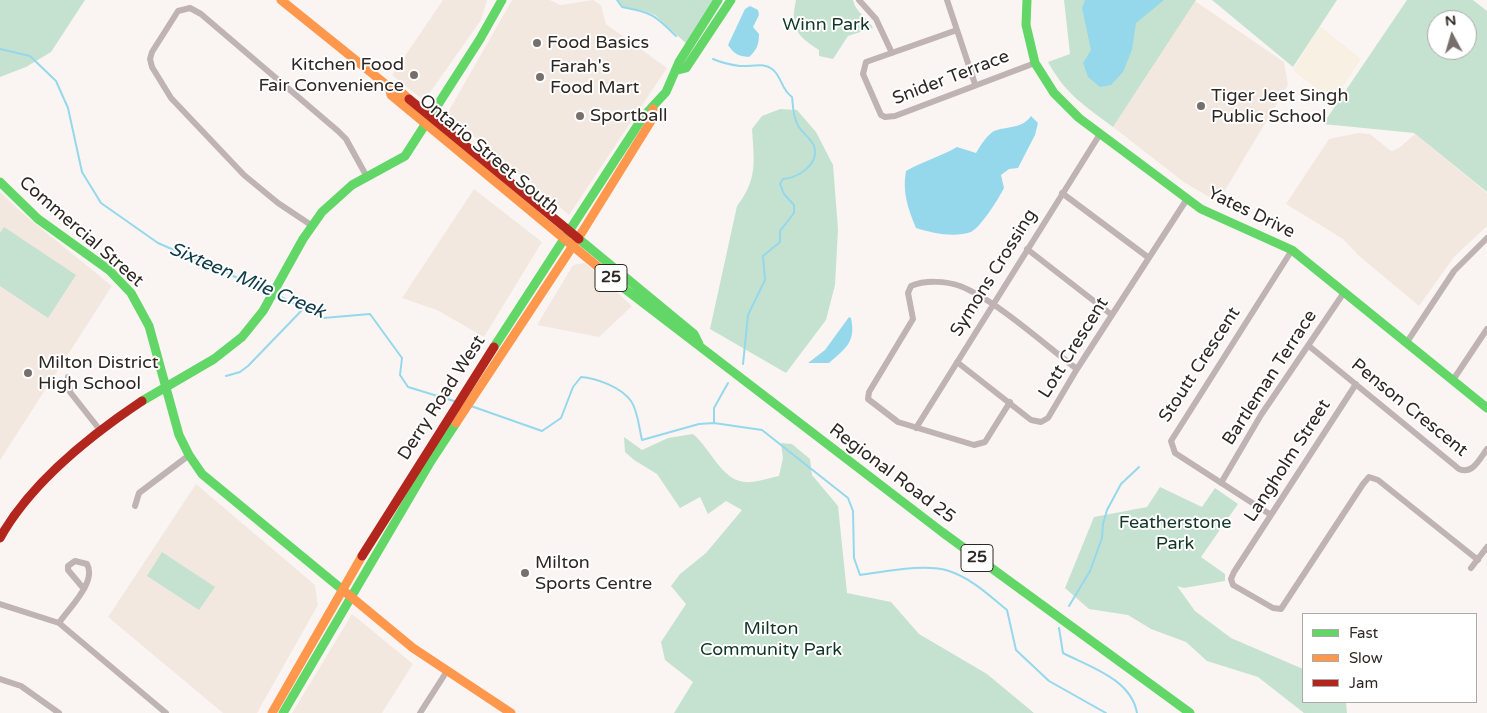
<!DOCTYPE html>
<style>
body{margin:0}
#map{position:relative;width:1487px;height:713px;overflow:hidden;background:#faf5f2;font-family:"Varela Round",sans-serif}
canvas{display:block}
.legend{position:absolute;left:1302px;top:613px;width:175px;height:90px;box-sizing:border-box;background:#fff;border:1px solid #aca9a7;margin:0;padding:6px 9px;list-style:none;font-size:15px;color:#2f2722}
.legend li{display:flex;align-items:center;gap:10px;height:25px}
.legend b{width:25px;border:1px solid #aca9a7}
.north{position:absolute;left:1427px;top:10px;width:50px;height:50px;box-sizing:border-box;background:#fff;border:1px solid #aca9a7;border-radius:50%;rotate:354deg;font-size:14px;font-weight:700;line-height:20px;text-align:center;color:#2f2722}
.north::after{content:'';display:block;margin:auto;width:18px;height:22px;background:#766f6b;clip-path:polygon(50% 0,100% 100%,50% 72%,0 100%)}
</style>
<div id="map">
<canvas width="1487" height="713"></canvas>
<ul class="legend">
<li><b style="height:6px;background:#63d668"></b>Fast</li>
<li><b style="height:6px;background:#ff974d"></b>Slow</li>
<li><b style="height:6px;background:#b3261e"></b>Jam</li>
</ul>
<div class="north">N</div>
</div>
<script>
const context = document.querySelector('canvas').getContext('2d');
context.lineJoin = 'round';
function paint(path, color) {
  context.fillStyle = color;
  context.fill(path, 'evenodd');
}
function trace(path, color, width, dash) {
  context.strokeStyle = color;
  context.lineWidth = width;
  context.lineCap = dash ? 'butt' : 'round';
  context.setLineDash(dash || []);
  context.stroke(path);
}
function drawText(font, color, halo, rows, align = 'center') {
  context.font = font + ' "Varela Round",sans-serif';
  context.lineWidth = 4;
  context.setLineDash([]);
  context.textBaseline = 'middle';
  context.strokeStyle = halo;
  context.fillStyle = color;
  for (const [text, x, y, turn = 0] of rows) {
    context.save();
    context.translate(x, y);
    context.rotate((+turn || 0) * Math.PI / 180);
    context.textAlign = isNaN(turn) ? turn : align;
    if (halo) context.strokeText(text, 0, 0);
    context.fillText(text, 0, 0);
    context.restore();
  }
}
const built = new Path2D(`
 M443 0H487L481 20 424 101 392 75Z
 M512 0H550L560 5 593 0 601 5 606 24 667 68 569 215 447 114Z
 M1195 1 1284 62 1288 85 1218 202 1185 183 1113 127Z
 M1358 133 1370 134 1391 151 1399 148 1415 134 1487 193V226L1454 257 1419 306 1358 255 1343 239 1286 204 1329 139Z
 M474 189 542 242 484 337 437 310 402 298Z
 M0 192 21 212 112 286 0 460Z
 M585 263 632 306 599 337 537 325 573 265Z
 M196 484 315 585 318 605 257 713H223L108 617Z
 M352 614 413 664 382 713H292Z`);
const industrial = new Path2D(`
 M1320 26 1361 59 1333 102 1293 70Z`);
const green = new Path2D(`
 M0 0H85L51 52 26 67 0 77Z
 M617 0H720L690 47 655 15 644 11 622 7Z
 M796 0H853C855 12 868 18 873 28L848 36 833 59 819 56V50C796 35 790 28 796 0Z
 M1064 0H1196L1113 127C1084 105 1066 95 1048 62L1070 54Z
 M1212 0H1337L1293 67Z
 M1407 0H1473L1487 11V192L1414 133 1323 124ZM1437 20H1467V50H1437Z
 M780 109 797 110 816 132 833 165 838 229 835 285 826 320 786 373 710 329 737 206C758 179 754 161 752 129L762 116Z
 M4 227 76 275 48 318 0 286V233Z
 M693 434C710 448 721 479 744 482 754 483 769 478 779 476L783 458 781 443 792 444 810 459 812 475 838 506 847 593 891 602 919 634 987 674 1034 713H674L693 682 665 660 661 642 686 604 671 586 680 574 706 553 742 510 726 501 708 514 700 497 680 508 657 474 634 460 625 452 624 437 642 450 668 438Z
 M1160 487 1202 507 1215 488 1238 504 1201 557 1225 574V581L1184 588 1177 586 1195 611 1231 638 1303 669V702H1346L1347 713H1304L1258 677 1207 661 1186 642 1151 629 1128 615 1089 609 1065 588 1094 517 1147 507Z
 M162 552 215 587 199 610 147 576Z`);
const water = new Path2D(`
 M1085 0H1164L1136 23 1132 50 1123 72 1111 85 1100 87 1088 77 1083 63 1091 50 1082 8Z
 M750 6 758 10 759 15 753 27 759 34C759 44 757 50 749 57 738 56 734 54 728 45L745 9Z
 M1031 116 1038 123 1035 135 1018 168 1009 169 1001 175 1004 188C999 198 981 227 971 232 954 238 932 233 916 228 908 209 902 192 906 171 923 161 940 157 957 147L976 153C980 146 987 135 994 131 1007 126 1022 129 1031 116Z
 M849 317 851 318C856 342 846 348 829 363H808L825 350Z`);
const stream = new Path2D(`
 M617 0 622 7C651 12 655 15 676 36
 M0 49 30 56 56 81 68 108 82 172 101 203 158 243 272 293
 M713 59C722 63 731 65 740 66 751 67 763 62 772 69 782 76 781 90 792 97 793 105 793 114 796 121 799 132 810 136 814 146 820 164 798 178 783 179L780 184 784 194 794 205V213L780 231V242L763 256 765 280 748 315 743 364
 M277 295 323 318 370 314 402 358 400 375 408 387 454 401
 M226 376 240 372 248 366 304 308
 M471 406 542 431 561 418 573 387 581 377C596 378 621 387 631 401 638 411 639 428 642 440L699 424 714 423 762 430 848 498 853 511 854 558 860 575C885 572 925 563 949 571 971 578 990 596 1007 610L1016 650 1049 681 1106 713
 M714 422V408L728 383
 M1069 606 1090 571 1102 538 1103 524 1107 510 1121 484 1139 467
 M1059 628 1063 653C1090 667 1131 679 1137 713`);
const street = new Path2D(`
 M859 0 876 19 892 53
 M947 0 975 84
 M957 30 866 62 863 74 881 115 885 117 895 116 1035 63
 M1062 193 1149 258
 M311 225 278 203 244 175 171 98 152 67 150 59 152 52 178 11 190 8 201 14 338 131 346 139 367 177
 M1027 249 1112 315
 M1407 342 1454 271 1487 238
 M1309 346 1459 469C1473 475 1480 458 1487 449
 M957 362 1031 420 1041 422 1048 418 1077 369 1187 199
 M68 377 70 392 100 430
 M1453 380 1487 329
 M1356 384 1234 572 1231 579 1233 585 1273 608 1281 609 1363 484 1369 477 1378 480 1478 560
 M1010 402 985 442 974 445 898 422 868 399 869 392 913 319 908 293 911 286C925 280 946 281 960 286 996 300 1045 345 1077 369
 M916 428 1100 134
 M1221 483 1261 415 1345 291
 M135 506 139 493 188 456
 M1271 515 1175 453 1171 441 1292 250
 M1471 568 1487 547
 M0 604 59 623 166 713
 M59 623C69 608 97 582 87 564L75 561 68 566V570L84 589
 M0 679 21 686 59 713
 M420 713 447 671`);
const fast = new Path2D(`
 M1027 0 1026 25 1035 63 1054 93 1079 118 1201 209 1292 250 1487 408
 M678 70 686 68 731 0
 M0 182 38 219 109 270 131 293 149 326 179 435 189 455 202 474 344 591
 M579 239 694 334 699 344
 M621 286 942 532 1190 713
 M494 347 643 117 666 92 679 62 718 0
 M142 401 214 359 242 337 263 311 303 239 322 212 352 185 405 156 480 39 502 0
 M283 713 431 461 456 423`);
const slow = new Path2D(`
 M281 0 389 87 399 90 409 99
 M389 87 391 95 621 286
 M456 423 584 229 651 121 653 109
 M344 591 413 648 511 713
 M272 713 362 556`);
const jam = new Path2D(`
 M409 99 579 239
 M0 538C30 484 91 435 142 401
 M362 556 494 347`);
const markers = [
 [537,43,5,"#766f6b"],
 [414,75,5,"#766f6b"],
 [540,77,5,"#766f6b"],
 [1201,106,5,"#766f6b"],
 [580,116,5,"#766f6b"],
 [28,373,5,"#766f6b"],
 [525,573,5,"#766f6b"]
];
const shields = [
 [611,278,32],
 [977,558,32]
];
const shieldNames = [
 ["25",611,278],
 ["25",977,558]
];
const parkNames = [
 ["Winn Park",826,25],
 ["Featherstone",1175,523],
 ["Park",1175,544],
 ["Milton",771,629],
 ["Community Park",771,650]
];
const poiNames = [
 ["Food Basics",547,43],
 ["Kitchen Food",404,65,"right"],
 ["Fair Convenience",404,86,"right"],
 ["Farah's",550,67],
 ["Food Mart",550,88],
 ["Tiger Jeet Singh",1211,96],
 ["Public School",1211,117],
 ["Sportball",590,116],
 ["Milton District",38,363],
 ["High School",38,384],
 ["Milton",535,563],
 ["Sports Centre",535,584]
];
const streetNames = [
 ["Snider Terrace",951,78,-21],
 ["Ontario Street South",489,155,40],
 ["Yates Drive",1251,213,26],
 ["Commercial Street",81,232,41],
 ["Symons Crossing",994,273,-58],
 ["Lott Crescent",1074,348,-58],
 ["Stoutt Crescent",1200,365,-57],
 ["Bartleman Terrace",1270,378,-57],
 ["Derry Road West",442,398,-57],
 ["Penson Crescent",1409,408,39],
 ["Langholm Street",1288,461,-57],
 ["Regional Road 25",892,474,37]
];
const waterNames = [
 ["Sixteen Mile Creek",247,281,23]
];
paint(built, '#f3e8e0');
paint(industrial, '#f8f0e3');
paint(green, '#c5e2d0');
paint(water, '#95d8ec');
trace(stream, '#95d8ec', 2);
trace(street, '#bfb3b4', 6);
trace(fast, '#63d668', 9);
trace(slow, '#ff974d', 9);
trace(jam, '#b3261e', 9);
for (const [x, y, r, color] of markers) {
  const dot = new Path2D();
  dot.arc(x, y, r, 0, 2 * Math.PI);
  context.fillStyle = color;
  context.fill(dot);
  trace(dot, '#fff', 2);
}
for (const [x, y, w] of shields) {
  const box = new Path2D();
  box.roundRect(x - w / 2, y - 13.5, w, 27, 4);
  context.fillStyle = '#fff';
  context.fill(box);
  trace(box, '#2f2722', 1);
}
drawText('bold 16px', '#2f2722', null, shieldNames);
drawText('18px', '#113625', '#fff', parkNames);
drawText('18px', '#2f2722', '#fff', poiNames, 'left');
drawText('18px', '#2f2722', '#fff', streetNames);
drawText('italic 19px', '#0e3b48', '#fff', waterNames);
</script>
